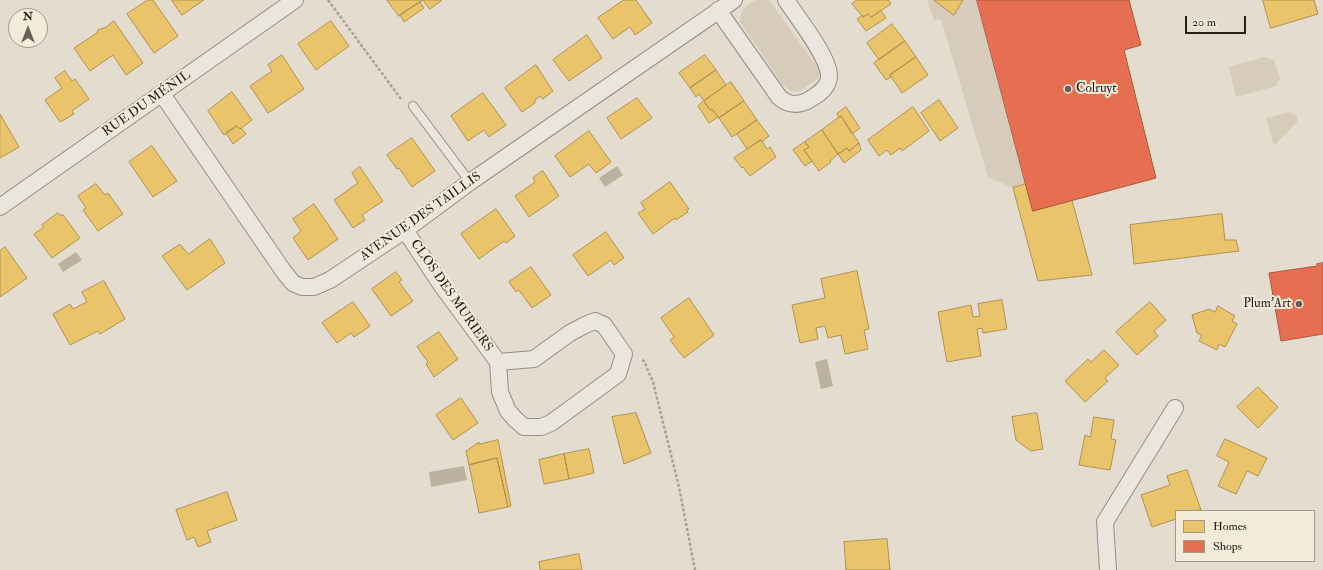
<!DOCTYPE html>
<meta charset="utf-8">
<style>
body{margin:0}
#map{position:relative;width:1323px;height:570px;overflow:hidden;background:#e4dcce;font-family:"IM FELL Double Pica",serif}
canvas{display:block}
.legend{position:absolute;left:1175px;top:510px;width:140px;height:52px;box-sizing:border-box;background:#f3ebd9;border:1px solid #a2998b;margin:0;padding:5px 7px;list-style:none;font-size:12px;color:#291d17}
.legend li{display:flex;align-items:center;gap:8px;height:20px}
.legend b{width:20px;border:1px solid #a2998b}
.north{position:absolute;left:8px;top:8px;width:40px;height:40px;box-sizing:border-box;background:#f3ebd9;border:1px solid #a2998b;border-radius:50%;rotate:0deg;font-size:11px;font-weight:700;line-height:16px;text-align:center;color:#291d17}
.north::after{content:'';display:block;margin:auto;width:14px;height:18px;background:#6a6057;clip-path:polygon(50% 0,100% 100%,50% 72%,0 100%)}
.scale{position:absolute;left:1185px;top:16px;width:61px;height:18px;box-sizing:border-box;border:2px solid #291d17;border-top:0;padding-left:5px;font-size:12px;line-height:14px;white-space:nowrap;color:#291d17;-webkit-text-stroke:3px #f3ebd9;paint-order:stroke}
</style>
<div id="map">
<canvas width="1323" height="570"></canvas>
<ul class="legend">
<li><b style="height:11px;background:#e9c46a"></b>Homes</li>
<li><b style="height:11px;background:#e76f51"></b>Shops</li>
</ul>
<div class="north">N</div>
<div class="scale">20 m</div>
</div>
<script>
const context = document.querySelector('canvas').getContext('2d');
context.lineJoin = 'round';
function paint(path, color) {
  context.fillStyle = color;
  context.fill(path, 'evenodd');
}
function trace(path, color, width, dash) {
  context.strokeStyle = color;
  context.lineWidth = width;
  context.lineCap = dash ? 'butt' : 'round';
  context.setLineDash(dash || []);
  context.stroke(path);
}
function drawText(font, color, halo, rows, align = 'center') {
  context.font = font + ' "IM FELL Double Pica",serif';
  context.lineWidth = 4;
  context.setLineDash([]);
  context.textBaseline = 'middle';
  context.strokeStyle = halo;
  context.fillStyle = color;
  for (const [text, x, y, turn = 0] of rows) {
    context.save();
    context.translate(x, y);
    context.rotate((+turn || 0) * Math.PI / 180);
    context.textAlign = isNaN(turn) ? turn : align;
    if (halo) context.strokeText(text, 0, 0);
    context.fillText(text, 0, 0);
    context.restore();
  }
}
const green = new Path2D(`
 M756 0H769L818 68 821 73 818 78 799 92 791 91 783 85 740 22C740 9 745 6 756 0Z
 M927 0H977L1026 184 1013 188 988 177 941 19 934 20Z
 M1264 57 1274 60 1280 78 1276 86 1236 97 1229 67Z
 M1290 112 1297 116V122L1274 146 1266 118Z`);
const water = new Path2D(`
 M617 166 623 175 605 187 599 178Z
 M76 252 82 260 63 272 58 264Z
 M827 359 833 386 821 389 815 362Z
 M464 466 467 480 431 487 429 472Z`);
const homes = new Path2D(`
 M148 0H153L178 36 154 53 127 14Z
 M172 0H204L182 15Z
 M387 0H423L399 16Z
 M423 0H441V1L430 9Z
 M624 0H636L652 23 635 35 630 27 613 39 598 18Z
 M857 0H888L891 4 871 17 868 14 863 17 852 4Z
 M934 0H963L954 15Z
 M1263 0H1314L1318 14 1271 28Z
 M420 2 424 8 404 22 400 15Z
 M881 11 886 18 866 31 857 19 862 15 863 17 868 14 871 17Z
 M114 21 143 63 126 75 113 55 90 71 74 48 97 33 98 30 106 27Z
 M331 21 349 46 316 70 298 44Z
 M892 24 905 41 879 60 867 43Z
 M587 35 602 58 569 81 553 60Z
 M905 41 916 57 890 75 891 77 886 80 874 63Z
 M282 55 304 89 268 113 250 86 272 71 268 65Z
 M705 55 716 70 690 88 679 73Z
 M916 57 928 75 902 93 890 75Z
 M536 65 553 91 543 99 540 96 535 100V103L522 112 505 88Z
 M716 70 726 85 704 101 699 94 696 97 690 88Z
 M65 71 72 81 75 79 89 99 72 111 74 114 60 122 45 100 62 88 55 78Z
 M731 82 744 101 719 118 712 109 710 110 704 101Z
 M232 92 252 120 240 129 237 126 224 135 208 111Z
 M483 93 506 125 489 137 484 130 468 141 451 116Z
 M637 98 652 118 621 139 607 118Z
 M939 100 958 128 940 141 921 113Z
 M704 101 710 110 712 109 718 117 709 123 698 106Z
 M744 101 757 120 732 137 719 118Z
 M846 107 860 128 852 134 841 116 839 117 837 114Z
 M913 107 929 131 902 151 900 148 891 155 887 150 879 156 868 140Z
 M0 114 19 147 0 158Z
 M841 116 859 143 849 151 847 148 838 154 822 130Z
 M757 120 769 136 762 142 761 140 747 149 737 134Z
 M237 126 240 129 241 128 246 134 233 144 226 133Z
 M822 130 838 154 830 161 831 162 819 171 804 150 809 147 805 142Z
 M589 131 611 162 596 173 589 164 570 177 555 156Z
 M412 138 435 171 412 187 399 168 397 169 387 155Z
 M761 140 767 149 770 147 776 157 750 176 743 167 742 168 734 158Z
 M805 142 809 147 804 150 812 161 805 166 793 150Z
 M859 143 861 150 844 163 838 154 847 148 849 151Z
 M152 146 177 181 153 197 129 162Z
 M360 167 383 201 362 215 365 220 353 228 334 200 358 183 352 173Z
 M543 171 559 196 529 217 515 196 535 182 533 178Z
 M670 182 689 209 686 210 688 212 676 220 675 218 653 234 638 213 645 209 641 203Z
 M96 184 105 195 108 193 123 214 98 231 83 210 86 208 78 196Z
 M1026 184 1033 211 1072 200 1092 275 1038 281 1013 188Z
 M314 204 338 239 308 260 293 238 301 231 293 219Z
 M496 209 515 236 506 243 504 241 479 259 461 234Z
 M58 213 60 215H63L80 238 52 258 34 234 44 227 42 225Z
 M1222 214 1225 240H1236L1239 251 1134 264 1130 225Z
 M606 232 624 258 614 265 611 260 588 276 573 255Z
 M210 239 225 263 187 290 162 256 180 244 188 254Z
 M5 247 27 278 0 297V251Z
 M531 267 551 295 532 308 519 290 516 292 509 282Z
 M857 271 869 329 864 330 868 349 845 354 841 335 828 338 825 326 816 328 818 339 800 343 792 305 825 298 821 279Z
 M396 272 402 280 399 282 413 301 391 316 372 289Z
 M104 281 125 319 100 334 98 331 70 345 53 314 70 304 73 309 87 302 82 292Z
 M689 298 714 335 684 358 670 340 674 337 661 318Z
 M1002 300 1007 329 983 333 982 328 977 329 981 356 947 362 938 312 971 305 973 317 980 316 978 304Z
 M353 302 370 326 354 337 351 333 337 343 322 323Z
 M1150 302 1166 320 1154 331 1158 336 1137 355 1116 332Z
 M1218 306 1235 316 1232 321 1237 324 1225 347 1219 344 1217 350 1199 341 1202 335 1197 333 1192 315 1209 309 1215 312Z
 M439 332 458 359 434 377 426 364 428 362 417 347Z
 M1104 350 1119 365 1105 378 1108 381 1085 402 1065 381 1088 359 1091 362Z
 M1258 387 1278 407 1258 428 1237 407Z
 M461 398 478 423 453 440 436 415Z
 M636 413 651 453 624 464 612 417Z
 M1037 413 1043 449 1031 451 1016 440 1012 417Z
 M1094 417 1114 420 1111 439 1116 440 1110 470 1079 465 1085 435 1090 437Z
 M1225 439 1267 458 1258 476 1247 471 1236 494 1218 486 1229 462 1217 456Z
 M498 440 511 506 508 507 497 458 469 465 466 451 479 442V444Z
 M589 449 594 473 569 479 564 454Z
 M564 454 569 479 544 484 539 460Z
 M497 458 508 507 479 513 469 465Z
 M1187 470 1201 510 1176 511V519L1152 527 1141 495 1170 485 1167 476Z
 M227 492 237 520 207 531 211 542 198 547 194 537 187 540 176 510Z
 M887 539 890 570H846L844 542Z
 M579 554 582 570H540L539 562Z`);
const shops = new Path2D(`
 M977 0H1129L1141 45 1124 50 1156 178 1033 211Z
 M1323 263V334L1281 341 1269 273 1317 266V264Z`);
const path = new Path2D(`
 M328 0 401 99
 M642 360 644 361 653 382 679 487 695 570`);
const lane = new Path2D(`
 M413 106 470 182`);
const street = new Path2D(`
 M718 10 779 97C788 105 796 106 807 101 816 96 828 89 829 77 830 58 797 17 786 0
 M162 94 284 272 293 283 302 287H314L330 280 405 230 470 182 734 0
 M0 207 295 0
 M405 230 442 286 498 362 500 392 508 411 515 419 524 427H541L551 423 618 374 624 354 604 325 595 321 585 325 570 333 534 359 498 362
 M1108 570 1105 522 1175 408`);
const markers = [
 [1068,89,4,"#6a6057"],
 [1299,304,4,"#6a6057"]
];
const poiNames = [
 ["Colruyt",1076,89],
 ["Plum'Art",1291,304,"right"]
];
const streetNames = [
 ["RUE DU MÉNIL",147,104,-35],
 ["AVENUE DES TAILLIS",421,217,-35],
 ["CLOS DES MURIERS",451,296,55]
];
paint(green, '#d7ccb9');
paint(water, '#bbb19e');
paint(homes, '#e9c46a');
trace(homes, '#af9251', 1);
paint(shops, '#e76f51');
trace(shops, '#ae5640', 1);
trace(lane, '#948e85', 10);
trace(street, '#948e85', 18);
trace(path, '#a6a19b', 2.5, [3, 2]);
trace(lane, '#eae6de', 8);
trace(street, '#eae6de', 16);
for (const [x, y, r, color] of markers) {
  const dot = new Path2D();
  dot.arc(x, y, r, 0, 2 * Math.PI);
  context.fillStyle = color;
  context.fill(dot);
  trace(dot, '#f3ebd9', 1.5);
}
drawText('13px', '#291d17', '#f3ebd9', poiNames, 'left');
drawText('13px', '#291d17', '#f3ebd9', streetNames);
</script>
